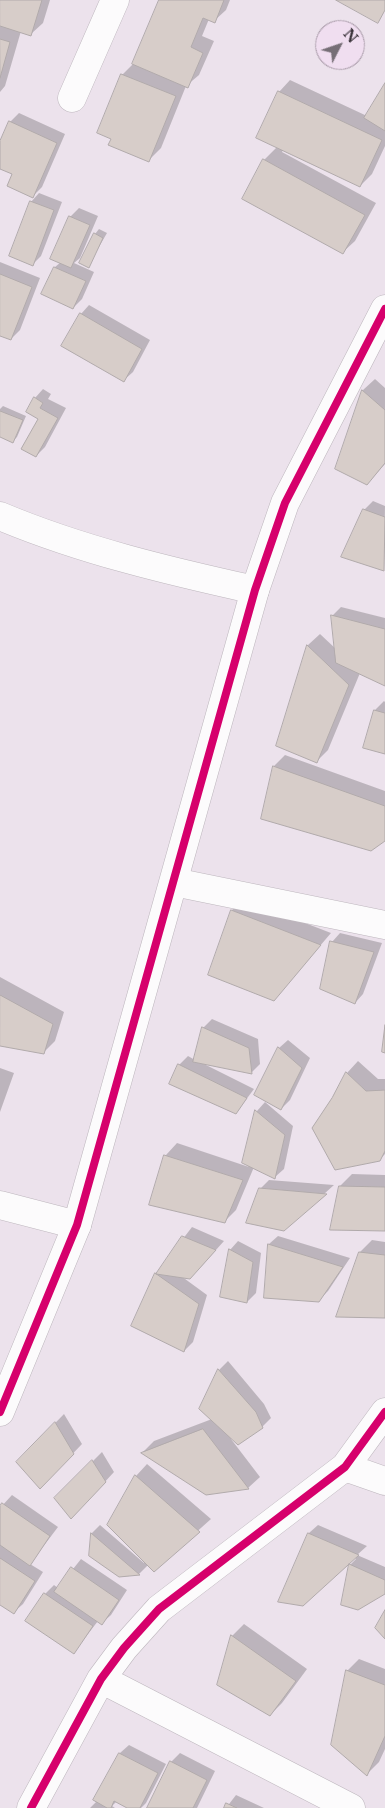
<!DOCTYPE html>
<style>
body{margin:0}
#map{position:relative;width:385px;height:1808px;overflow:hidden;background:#ece2ec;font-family:"Libre Baskerville",serif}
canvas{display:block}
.north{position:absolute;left:315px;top:20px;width:50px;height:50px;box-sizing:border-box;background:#f0def0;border:1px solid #a698a6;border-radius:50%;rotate:49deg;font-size:14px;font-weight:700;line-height:20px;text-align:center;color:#362f36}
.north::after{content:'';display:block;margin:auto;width:18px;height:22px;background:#766e76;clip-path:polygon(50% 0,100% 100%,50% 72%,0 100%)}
</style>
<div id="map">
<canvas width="385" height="1808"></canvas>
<div class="north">N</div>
</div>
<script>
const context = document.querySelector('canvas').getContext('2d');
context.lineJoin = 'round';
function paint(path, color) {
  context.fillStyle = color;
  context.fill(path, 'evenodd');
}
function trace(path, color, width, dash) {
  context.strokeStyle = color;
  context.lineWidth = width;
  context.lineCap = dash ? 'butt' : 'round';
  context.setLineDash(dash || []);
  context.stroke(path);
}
const shadow = new Path2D(`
 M0 0H50L43 23 31 34 21 31 5 86 0 92Z
 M160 0H230L226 10 214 21 209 19 202 36 214 41 199 75 186 86 161 148 149 160 122 75 133 64Z
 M290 80 367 116 385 86V146L372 174 360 186 283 150 282 152 376 203 355 241 343 252 264 160 277 147 279 92Z
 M19 113 65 134 42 187 33 196 14 174 0 168V145L10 122Z
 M39 193 62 202 41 256 32 265 31 202Z
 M79 208 98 216 80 258 74 263 94 272 82 299 73 308 43 294 55 267 61 262 70 217Z
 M99 229 107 233 88 266 95 234Z
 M0 262 40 278 20 330 11 339 0 335Z
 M89 305 150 340 133 372 124 380 81 314Z
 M375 379 385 388V464L367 484 337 468 363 390Z
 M43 389 51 394 48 399 66 408 45 447 36 456 40 418 35 398Z
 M3 406 26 416 17 437 12 442 0 436V409Z
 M373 501 385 506 384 570 364 510Z
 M341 607 385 618V685L360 673 328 750 316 762 277 745 308 645 320 634 336 649 332 616Z
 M384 701 385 702V752L364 747 375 710Z
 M285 755 385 791V840L274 766Z
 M243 899 331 933 285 987 232 910Z
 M340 933 382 943 363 994 355 1003 332 942Z
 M0 977 64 1012 55 1041 44 1052 0 1045Z
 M212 1019 258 1039 260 1064 252 1072 204 1064 254 1089 236 1113 179 1065 188 1056 195 1060 203 1028Z
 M288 1040 310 1058 290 1100 281 1109 279 1048Z
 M358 1061 378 1079H385V1154L379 1160 333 1099 347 1073Z
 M0 1068 14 1073 0 1112Z
 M265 1102 293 1126 284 1169 275 1177 254 1167 236 1210 225 1221 151 1204 166 1155 177 1143 249 1167 243 1162 257 1111Z
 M352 1174 385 1175V1230L340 1186Z
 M269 1180 334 1185 284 1230 260 1189Z
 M192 1227 224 1241 199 1269 181 1276 207 1295 193 1342 184 1351 156 1274Z
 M278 1236 350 1258 328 1291 319 1300 269 1244Z
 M372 1240 385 1242V1317L360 1252Z
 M238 1241 261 1253 256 1293 247 1302 230 1250Z
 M228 1361 264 1404 271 1418 262 1427 231 1439 260 1477 248 1488 206 1494 143 1452 154 1441 212 1419 201 1409 219 1370Z
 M64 1414 82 1444 40 1488 17 1462Z
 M102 1452 114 1472 80 1509 56 1498Z
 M147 1464 211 1519 154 1570 149 1564 139 1574 120 1576 90 1555 92 1533 100 1525 144 1563 146 1561 136 1476Z
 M12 1495 58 1527 30 1564 43 1572 23 1604 14 1612 0 1603V1508Z
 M318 1525 367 1546 357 1555 385 1567V1592L350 1565 356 1559 355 1557 279 1601 309 1533Z
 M81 1559 127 1590 111 1615 102 1623 98 1621 74 1652 45 1594 54 1585 58 1588Z
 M244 1624 307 1669 282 1703 270 1715 218 1685 232 1636Z
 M359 1659 385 1669V1749L379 1762 367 1774 347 1671Z
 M129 1745 166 1764 146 1803 141 1808H130L117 1801 112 1806 115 1808H90L97 1801 95 1800 120 1753Z
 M180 1753 215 1771 197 1808H148L171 1762Z
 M236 1795 264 1808H226Z`);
const building = new Path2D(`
 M0 0H42L31 36 0 26Z
 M159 0H224L215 23 203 18 191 47 203 53 188 88 132 64Z
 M336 0H385V10L378 23Z
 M0 39 10 42 0 78Z
 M121 74 176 96 149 162 108 145 111 139 97 133Z
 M385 83V131L364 118Z
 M278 91 382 140 360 187 256 138Z
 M9 121 57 143 33 198 7 186 12 174 0 169V141Z
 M263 159 365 215 343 254 242 199Z
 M30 201 54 210 33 266 9 256Z
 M69 216 90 225 71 268 50 259Z
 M94 233 103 238 89 268 79 263Z
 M54 267 86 281 73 309 41 294Z
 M0 274 32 287 11 340 0 336Z
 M80 313 142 349 124 382 61 346Z
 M362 390 385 410V463L367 485 335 469Z
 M34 397 43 403 40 408 58 418 36 457 21 449 38 419 26 412Z
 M0 411 23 420 13 443 0 437Z
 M363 509 385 517 384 571 341 557Z
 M331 615 385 629V686L336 663Z
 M307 645 349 685 317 763 276 746Z
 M374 710 385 713V754L363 748Z
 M273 766 385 806V841L371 851 261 819Z
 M231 910 321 945 274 1001 208 975Z
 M330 941 374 952 355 1004 320 989Z
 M0 995 53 1024 44 1054 0 1046Z
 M385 1025V1053L382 1052Z
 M202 1027 249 1048 252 1074 193 1062Z
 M278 1047 302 1068 281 1110 254 1095Z
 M178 1064 247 1098 236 1114 169 1084Z
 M346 1072 366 1091 385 1090V1151L380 1161 335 1170 312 1128 332 1098Z
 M255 1110 285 1135 275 1179 242 1163Z
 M164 1155 243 1180 225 1223 149 1205Z
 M339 1186 385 1187V1231L330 1230Z
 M259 1188 327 1194 284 1231 246 1223Z
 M182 1236 216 1250 190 1279 156 1274Z
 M268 1244 343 1267 319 1302 264 1298Z
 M229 1249 253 1262 247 1303 220 1297Z
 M359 1252 385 1255V1318L336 1317Z
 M155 1273 199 1304 184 1352 131 1326Z
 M218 1369 256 1412 263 1428 238 1445 199 1409Z
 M55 1422 74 1454 40 1489 16 1462Z
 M203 1429 249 1489 206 1495 141 1453Z
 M92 1460 106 1482 71 1519 54 1498Z
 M135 1475 200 1532 154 1572 107 1525Z
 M2 1503 50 1536 30 1566 0 1545V1506Z
 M91 1533 140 1575 119 1577 89 1556Z
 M308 1533 359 1555 303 1606 278 1602Z
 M0 1558 35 1581 14 1614 0 1605Z
 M349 1564 385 1580V1594L358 1610 341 1605Z
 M71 1567 119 1600 102 1625 54 1592Z
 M44 1593 93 1626 74 1654 25 1621Z
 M385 1610V1639L375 1628Z
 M231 1635 296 1681 270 1716 217 1685Z
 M346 1670 385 1685V1736L367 1776 331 1745Z
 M119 1753 158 1773 140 1808H127L114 1801 111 1808H107L93 1800Z
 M170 1761 207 1780 193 1808H147Z
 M226 1803 237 1808H224Z`);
const minor = new Path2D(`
 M72 98 115 0
 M0 516C81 550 169 571 255 590
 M174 882 385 925
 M0 1205 77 1225
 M345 1467 385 1481
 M101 1679 351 1808
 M31 1808 101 1679 124 1648 159 1609 345 1467 385 1412`);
const tertiary = new Path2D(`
 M0 1412 77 1225 255 590 285 503 385 309`);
const cycleway = new Path2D(`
 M0 1412 77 1225 255 590 285 503 385 309
 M31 1808 101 1679 124 1648 159 1609 345 1467 385 1412`);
paint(shadow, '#0003');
paint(building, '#d7cdc9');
trace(building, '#b1aaab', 1);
trace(minor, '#bdb6bd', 29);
trace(tertiary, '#bdb6bd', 29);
trace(minor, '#fcfbfc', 28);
trace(tertiary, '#fcfbfc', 28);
trace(cycleway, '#d6006c', 8);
</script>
